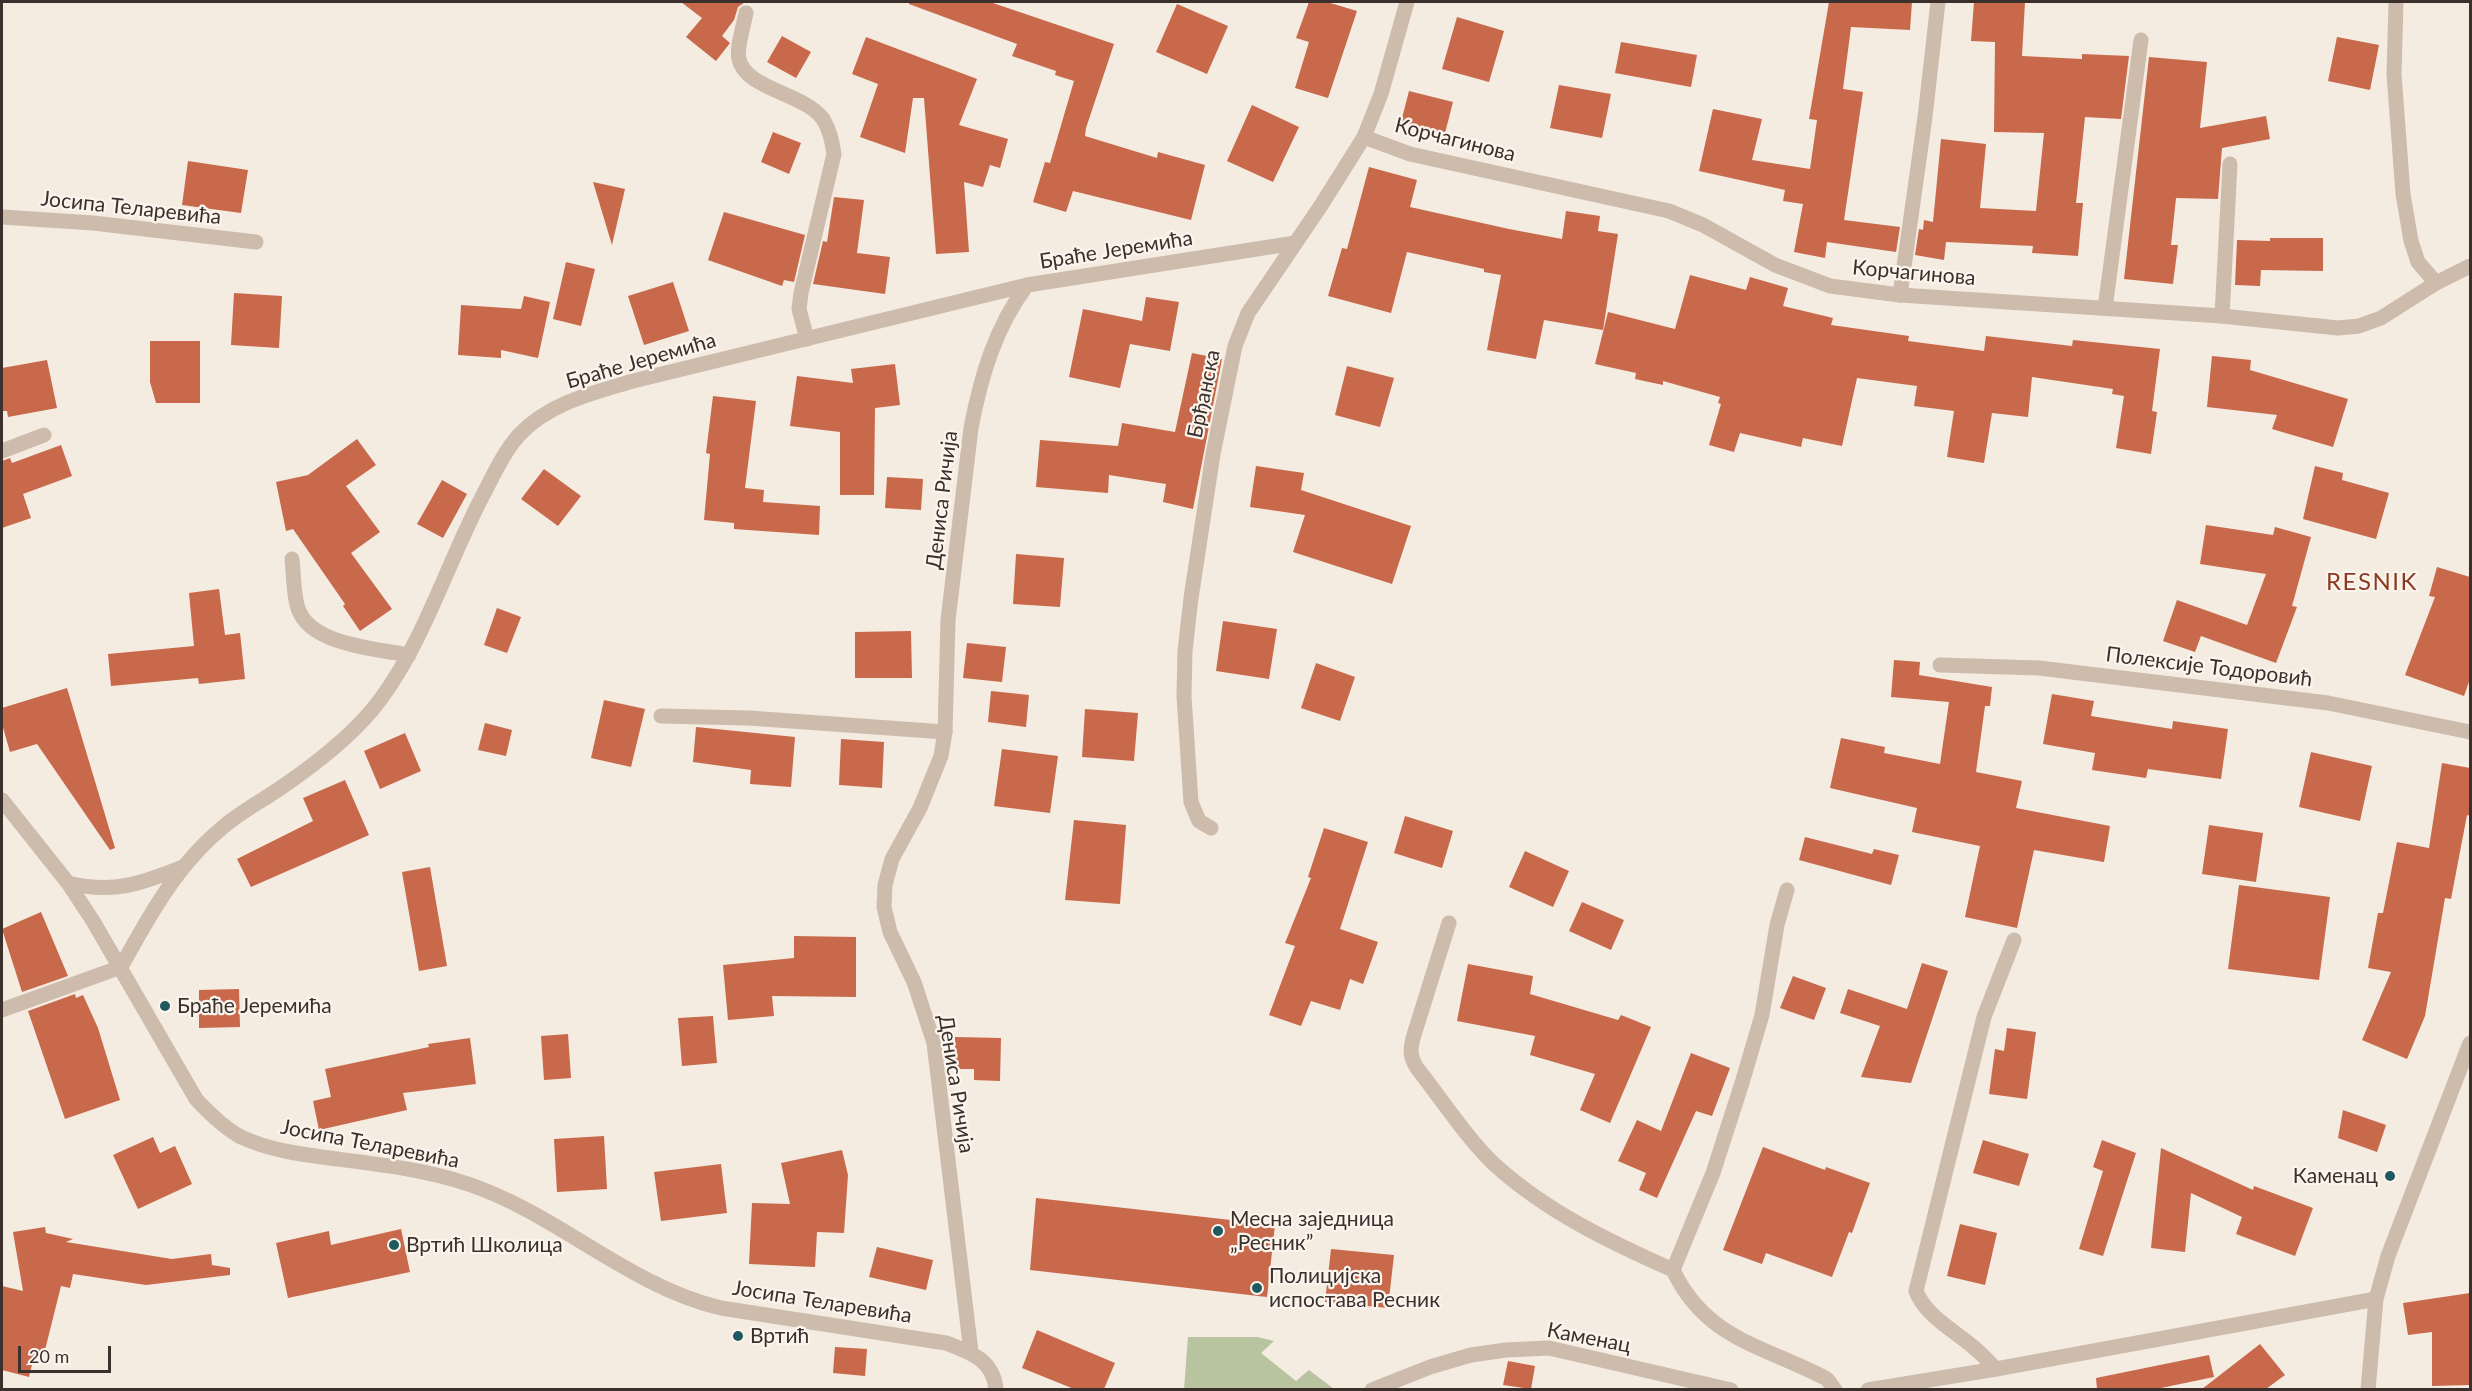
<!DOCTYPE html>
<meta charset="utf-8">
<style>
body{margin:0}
#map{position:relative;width:2472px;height:1391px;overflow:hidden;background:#f4ebe1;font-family:Lato,sans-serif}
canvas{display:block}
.frame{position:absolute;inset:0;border:3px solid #3b302b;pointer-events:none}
.scale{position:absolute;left:18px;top:1346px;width:93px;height:27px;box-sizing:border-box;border:3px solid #3b302b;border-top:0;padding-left:8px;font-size:18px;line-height:21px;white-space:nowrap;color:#3b302b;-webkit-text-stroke:4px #fbf5ee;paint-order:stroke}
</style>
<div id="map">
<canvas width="2472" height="1391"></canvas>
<div class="frame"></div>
<div class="scale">20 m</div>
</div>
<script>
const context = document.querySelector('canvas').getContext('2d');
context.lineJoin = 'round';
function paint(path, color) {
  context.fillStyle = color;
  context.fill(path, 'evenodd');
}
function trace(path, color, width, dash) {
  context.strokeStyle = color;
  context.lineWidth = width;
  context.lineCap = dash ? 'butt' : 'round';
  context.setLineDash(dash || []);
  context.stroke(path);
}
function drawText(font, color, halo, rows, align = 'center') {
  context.font = font + ' Lato,sans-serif';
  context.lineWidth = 4.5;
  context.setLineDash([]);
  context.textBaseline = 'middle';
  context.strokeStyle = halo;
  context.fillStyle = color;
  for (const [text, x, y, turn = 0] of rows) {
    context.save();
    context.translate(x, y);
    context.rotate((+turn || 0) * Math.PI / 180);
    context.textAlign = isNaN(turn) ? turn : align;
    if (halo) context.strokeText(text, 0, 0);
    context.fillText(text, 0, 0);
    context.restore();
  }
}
const green = new Path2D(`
 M1188 1337H1257L1274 1341 1261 1353 1296 1381 1309 1370 1334 1389H1184Z`);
const building = new Path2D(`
 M681 2H745L738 7 734 20 722 36 730 43 716 61 686 37 702 18Z
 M909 2H990L1114 44 1086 128 1085 136 1157 158 1158 152 1205 165 1191 220 1073 191 1066 212 1033 202 1045 162 1050 163 1074 81 1055 75 1056 71 1012 56 1017 44 909 4Z
 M1309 2H1327L1357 11 1328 98 1295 88 1309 42 1296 38Z
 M1829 2H1912L1910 30 1851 27 1843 89 1863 92 1844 220 1900 227 1896 252 1827 242 1825 258 1794 252 1803 204 1783 201 1785 190 1699 171 1713 109 1762 119 1752 160 1810 169 1817 120 1809 119Z
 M1974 2H2025L2022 56 2082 59V54L2129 56 2121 119 2085 117 2076 203H2083L2078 256 2032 253 2033 246 1946 242 1944 260 1915 255 1919 229 1923 230 1924 220 1933 222 1941 139 1986 144 1980 208 2036 211 2044 133 1994 132 1995 42 1971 41Z
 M1177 4 1228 26 1207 74 1156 52Z
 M1457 17 1504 31 1489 82 1442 69Z
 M782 36 811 52 796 78 767 62Z
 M866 37 977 79 959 125 1008 139 1000 168 990 165 983 187 964 182 969 252 936 254 924 98H913L905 153 860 137 878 84 852 74Z
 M2337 37 2379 45 2370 90 2328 81Z
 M1621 42 1697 55 1691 87 1615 73Z
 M2149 57 2207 62 2200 128 2266 116 2270 139 2222 148 2218 199 2176 198 2171 245H2178L2173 284 2124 279Z
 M1559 85 1611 94 1602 138 1550 128Z
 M1409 91 1453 102 1445 133 1401 122Z
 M1252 105 1299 127 1273 182 1227 161Z
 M773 132 801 143 789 174 761 162Z
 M188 161 248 170 241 213 182 205Z
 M1369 167 1417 180 1410 207 1509 229 1562 239 1566 211 1600 216 1598 231 1618 234 1603 330 1544 320 1536 359 1487 350 1501 275 1484 272V269L1407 252 1391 313 1328 296 1342 248 1347 249Z
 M593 182 625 189 612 245Z
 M834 197 864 200 857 253 890 257 885 294 813 284 823 241 827 242Z
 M724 212 805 235 794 282 784 280 782 286 708 260Z
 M2270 238H2323V271L2261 270 2260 286 2235 285 2237 240 2270 241Z
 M566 262 595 269 581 326 553 319Z
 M1690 275 1746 290 1750 277 1788 288 1783 306 1833 318 1831 325 1909 336 1908 341 1984 351 1986 336 2072 346 2073 340 2160 349 2152 411 2157 412 2151 454 2116 448 2124 396 2112 394 2113 389 2032 377 2028 417 1992 413 1984 463 1947 457 1954 411 1914 406 1917 386 1857 378 1842 446 1803 438 1801 447 1740 433 1734 452 1709 445 1721 404 1718 403 1720 397 1663 381V385L1635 379 1636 373 1595 364 1608 312 1675 329Z
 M673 282 689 331 644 345 628 296Z
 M234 293 282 296 279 348 231 345Z
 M524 296 550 302 538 358 501 350V358L458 355 461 305 521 309Z
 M1146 297 1179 302 1170 351 1130 344 1120 388 1069 377 1083 309 1142 321Z
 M150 341H200V403H156L150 382Z
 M1192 353 1222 359 1193 509 1163 502 1166 484 1109 475 1108 493 1036 487 1040 440 1118 446 1122 423 1175 432Z
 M2212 356 2251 360 2250 370 2348 399 2333 447 2272 429 2277 415 2207 407Z
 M47 360 57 408 8 417 7 411H2V368Z
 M895 364 900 405 875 408 874 495H840V432L790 426 797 376 853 383 851 369Z
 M1347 366 1394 378 1380 427 1335 415Z
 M713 396 756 401 745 488 764 490 763 502 820 506 819 535 734 529V523L704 520 710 454 706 453Z
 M357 439 376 465 346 486 380 532 351 553 392 609 360 631 343 606 345 604 293 529 286 531 276 482 308 475Z
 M61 445 72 476 23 494 31 518 2 528V461L10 458 12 463Z
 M1256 466 1304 473 1301 490 1411 526 1392 584 1293 552 1305 515 1250 507Z
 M2315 466 2343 473 2342 480 2389 493 2376 539 2303 519Z
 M544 469 581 496 558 526 521 499Z
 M887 477 923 479 921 510 885 508Z
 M442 480 467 494 443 538 417 524Z
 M2206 525 2273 535 2275 527 2311 537 2292 606 2297 607 2276 663 2201 636 2195 652 2163 641 2177 600 2247 625 2266 574 2200 564Z
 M1016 554 1064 558 1060 607 1013 604Z
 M2437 567 2470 577V679L2464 696 2405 675 2435 597 2429 596Z
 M219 589 225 635 240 633 245 679 199 684 198 678 111 686 108 654 194 646 189 593Z
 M497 608 521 617 507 653 484 645Z
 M1223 621 1277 629 1269 679 1216 671Z
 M911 631 912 678H855V632Z
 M967 643 1006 647 1002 682 963 678Z
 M1894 660 1920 662 1919 675 1992 687 1990 706H1985L1976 772 2022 781 2016 808 2110 826 2104 862 2034 850 2017 928 1965 917 1980 846 1912 832 1917 808 1830 788 1841 738 1885 747 1884 753 1940 764 1949 702 1891 697Z
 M1316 663 1355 677 1340 721 1301 708Z
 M67 688 115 848 110 850 37 744 10 752 2 724V708Z
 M991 691 1029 695 1026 727 988 722Z
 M2052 694 2094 701 2091 716 2172 729 2173 721 2228 729 2221 779 2148 769 2146 778 2092 770 2095 753 2043 744Z
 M604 700 645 709 631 767 591 758Z
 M1085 709 1138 713 1134 761 1082 757Z
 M485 723 512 730 506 756 478 750Z
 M696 727 795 737 791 787 750 784 751 770 693 762Z
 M405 733 421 771 380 789 364 751Z
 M841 739 884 742 882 788 839 785Z
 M1002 749 1058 756 1050 813 994 806Z
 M2311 752 2372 766 2360 821 2299 807Z
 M2442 763 2470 768V816L2467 815 2451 899 2445 898 2425 1016 2407 1059 2362 1040 2391 972 2368 968 2378 913H2383L2397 842 2429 848Z
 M345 780 369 835 251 887 237 859 313 821 303 798Z
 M1405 816 1453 831 1442 868 1394 853Z
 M1074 820 1126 825 1120 904 1065 900Z
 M2209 825 2263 833 2256 882 2202 874Z
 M1324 828 1368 842 1340 929 1378 942 1363 984 1350 979 1340 1010 1311 1001 1301 1026 1269 1015 1295 946 1285 943 1311 878 1308 877Z
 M1805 837 1872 854 1874 849 1899 855 1891 885 1799 860Z
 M1525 851 1569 871 1553 907 1509 887Z
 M430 867 447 966 419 971 402 872Z
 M2239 885 2330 897 2319 980 2228 969Z
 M1582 902 1624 920 1611 950 1569 931Z
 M41 912 68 976 22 992 2 929Z
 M794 936 856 937V997L772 996 774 1016 728 1020 723 965 794 958Z
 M1922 963 1948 971 1911 1083 1861 1077 1880 1026 1840 1013 1848 989 1907 1009Z
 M1468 964 1533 976 1530 994 1618 1020 1621 1015 1651 1027 1610 1123 1580 1110 1595 1074 1530 1055 1535 1036 1457 1021Z
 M1793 976 1826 988 1814 1020 1780 1008Z
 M239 989 240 1027 199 1028V990Z
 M75 994 76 998 83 995 98 1028 120 1100 65 1119 28 1011Z
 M713 1016 717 1063 682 1066 678 1018Z
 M2007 1028 2036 1032 2027 1099 1989 1094 1995 1049 2004 1051Z
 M568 1034 571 1078 544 1080 541 1036Z
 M955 1037 1001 1038 1000 1081 974 1080V1069H955Z
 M470 1038 476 1084 403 1093 407 1110 319 1130 313 1101 331 1097 325 1069 429 1047 428 1044Z
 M1691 1053 1730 1068 1712 1116 1696 1111 1657 1198 1639 1190 1646 1173 1618 1161 1637 1120 1661 1131Z
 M2343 1110 2386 1125 2377 1152 2338 1138Z
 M604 1136 607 1189 557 1192 554 1139Z
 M153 1137 160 1153 175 1146 192 1184 138 1209 113 1155Z
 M1983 1140 2029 1154 2019 1186 1973 1173Z
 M2102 1140 2136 1153 2103 1256 2079 1249 2103 1171 2093 1167Z
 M1763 1147 1825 1170 1826 1167 1870 1183 1852 1233 1849 1232 1832 1277 1766 1253 1762 1264 1723 1250Z
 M2161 1148 2253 1190 2254 1186 2313 1208 2295 1256 2236 1234 2242 1217 2191 1193 2185 1252 2151 1248Z
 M842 1150 848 1175 844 1233 817 1232 815 1267 749 1264 752 1203 790 1204 781 1163Z
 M721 1164 727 1213 661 1221 654 1172Z
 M1036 1198 1275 1225 1267 1297 1030 1270Z
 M1960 1224 1997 1233 1985 1285 1947 1276Z
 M45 1227 46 1233 73 1239 66 1242 172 1259 211 1254 212 1265 230 1268V1275L146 1285 73 1274 70 1288 61 1286 44 1354 35 1352 29 1377 2 1370V1286L23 1291 13 1232Z
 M401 1229 410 1272 288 1298 276 1243 329 1231 331 1245Z
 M877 1247 933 1260 926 1290 869 1277Z
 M1331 1249 1394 1255 1388 1308 1325 1302Z
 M2470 1293V1385L2432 1386V1332L2408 1335 2403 1303Z
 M1037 1330 1115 1363 1104 1389H1074L1022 1368Z
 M2260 1344 2285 1375 2266 1389H2202Z
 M835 1347 867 1349 865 1376 833 1373Z
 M2209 1355 2214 1377 2156 1389H2097L2096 1378Z
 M1508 1361 1535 1366 1531 1389 1503 1385Z`);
const service = new Path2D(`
 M2396 2 2394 74 2403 194 2411 241 2418 262 2436 283
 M746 13C744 24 736 49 739 59 745 89 804 93 823 119 830 130 832 142 834 154L801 293 799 309 807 339
 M1900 295 1925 117 1938 2
 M2105 308 2141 40
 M2222 316 2230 164
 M2 451 44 435
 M292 559C294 575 293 597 299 611 313 645 377 649 409 655
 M661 716 749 718 945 732
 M1449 923 1413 1038C1410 1050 1410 1057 1417 1068 1440 1097 1468 1140 1495 1165 1547 1212 1610 1242 1673 1270
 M2 1010 121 967
 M1996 1369C1988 1361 1981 1353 1972 1346 1953 1330 1925 1315 1916 1291L1984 1017 2014 940`);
const minor = new Path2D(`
 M1364 137 1410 154 1669 211 1703 225 1775 265 1830 286 1900 295 2222 316 2338 328 2359 326 2381 318 2436 283 2470 266
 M2 217 93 223 256 242
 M1940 665 2039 668 2328 703 2470 732
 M2 800 68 883 93 921 196 1099C209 1113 224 1128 241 1137 269 1150 299 1154 329 1158 376 1164 423 1169 468 1184 558 1214 628 1286 721 1308L946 1343C970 1352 994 1360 996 1390
 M1211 828 1199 821 1191 802 1184 696 1185 651 1191 598 1213 454 1235 346 1248 313 1320 207 1364 137 1381 94 1407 2
 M68 883C114 894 140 884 183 867
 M1787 890 1777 925 1762 1015 1742 1083 1713 1173 1673 1270C1706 1340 1765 1346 1827 1379L1835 1390
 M121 967C149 916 177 865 222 828 240 812 262 801 282 787 317 763 355 734 380 700 425 639 447 564 482 497 493 476 503 453 519 435 549 403 593 393 633 381L1027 285 1295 243
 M971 1352 934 1043 914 982 890 932 884 907 885 885 892 859 920 808 941 756 945 732 948 620 971 428C981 376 995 328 1027 285
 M1372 1390 1430 1367 1471 1355 1506 1350 1549 1348 1731 1390
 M1868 1390 1996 1369 2376 1299`);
const tertiary = new Path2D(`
 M2368 1390 2376 1299 2388 1256 2470 1043`);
const markers = [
 [165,1006,6,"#1f5a5e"],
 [2390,1176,6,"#1f5a5e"],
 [1218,1231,6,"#1f5a5e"],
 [394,1245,6,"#1f5a5e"],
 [1257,1288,6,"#1f5a5e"],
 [738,1336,6,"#1f5a5e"]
];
const streetNames = [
 ["Корчагинова",1455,140,14],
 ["Јосипа Теларевића",131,208,6],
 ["Браће Јеремића",1116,250,-9],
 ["Корчагинова",1914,273,5],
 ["Браће Јеремића",641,361,-16],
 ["Брђанска",1204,394,-78],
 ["Дениса Ричија",942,500,-83],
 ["Полексије Тодоровић",2209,667,7],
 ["Дениса Ричија",956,1084,81],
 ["Јосипа Теларевића",370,1144,11],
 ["Јосипа Теларевића",822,1302,9],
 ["Каменац",1589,1338,11]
];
const poiNames = [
 ["Браће Јеремића",177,1006],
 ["Каменац",2378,1176,"right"],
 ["Месна заједница",1230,1219],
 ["„Ресник”",1230,1243],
 ["Вртић Школица",406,1245],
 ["Полицијска",1269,1276],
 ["испостава Ресник",1269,1300],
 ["Вртић",750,1336]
];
const quarterNames = [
 ["RESNIK",2372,582]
];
paint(green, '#b8c4a0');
paint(building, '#c8694b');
trace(service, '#cdbbac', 15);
trace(minor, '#cdbbac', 15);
trace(tertiary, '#cdbbac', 15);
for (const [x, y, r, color] of markers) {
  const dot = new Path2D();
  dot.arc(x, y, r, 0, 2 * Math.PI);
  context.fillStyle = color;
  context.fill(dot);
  trace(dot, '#fbf5ee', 2);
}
drawText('21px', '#3b302b', '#fbf5ee', streetNames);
drawText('21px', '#3b302b', '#fbf5ee', poiNames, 'left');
context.letterSpacing = '1.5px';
drawText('24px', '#8c3b22', '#fbf5ee', quarterNames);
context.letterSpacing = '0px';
</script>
